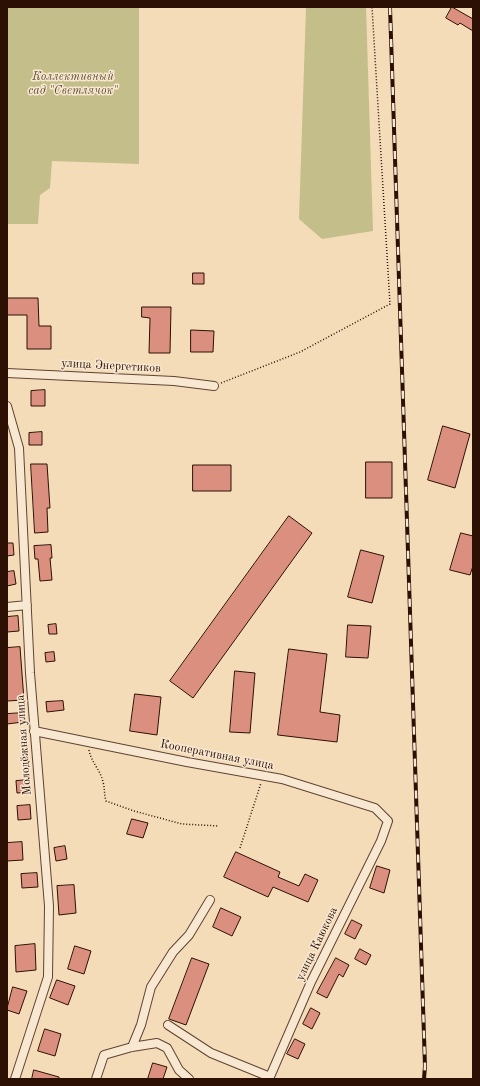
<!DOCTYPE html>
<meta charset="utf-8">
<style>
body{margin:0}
#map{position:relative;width:480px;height:1086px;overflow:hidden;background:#f5dcb9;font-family:"Old Standard TT",serif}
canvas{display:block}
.frame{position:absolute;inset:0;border:8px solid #2d1004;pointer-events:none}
</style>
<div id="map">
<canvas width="480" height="1086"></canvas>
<div class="frame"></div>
</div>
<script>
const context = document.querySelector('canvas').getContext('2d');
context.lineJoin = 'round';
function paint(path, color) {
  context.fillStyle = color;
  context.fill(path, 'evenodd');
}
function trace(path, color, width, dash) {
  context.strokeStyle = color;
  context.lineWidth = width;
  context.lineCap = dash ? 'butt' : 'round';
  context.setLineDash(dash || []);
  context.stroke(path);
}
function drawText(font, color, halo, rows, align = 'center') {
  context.font = font + ' "Old Standard TT",serif';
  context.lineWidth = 3;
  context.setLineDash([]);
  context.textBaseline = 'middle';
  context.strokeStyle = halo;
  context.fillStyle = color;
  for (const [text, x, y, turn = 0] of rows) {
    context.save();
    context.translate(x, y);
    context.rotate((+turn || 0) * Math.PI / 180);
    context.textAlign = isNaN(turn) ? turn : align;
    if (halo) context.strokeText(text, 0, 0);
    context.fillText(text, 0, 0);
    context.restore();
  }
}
const green = new Path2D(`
 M7 7H139V164L52 161 50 188 40 195 38 224H7Z
 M306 7H366L373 231 322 239 299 219Z`);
const building = new Path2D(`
 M452 7 473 19V31L460 23 458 25 446 18Z
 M193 273H204V284H193Z
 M7 298H38L39 326H51V349H27V315H7Z
 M142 307H171L170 353H149L150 318 142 317Z
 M191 330 214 331 213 352H191Z
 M45 390V406H31V391Z
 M443 426 470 434 455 488 428 480Z
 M42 432V445H29V433Z
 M366 462H392V498H366Z
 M31 464H47L50 508H47L48 532 35 533Z
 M193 465H231V491H193Z
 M289 516 312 533 193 698 170 681Z
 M461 533 473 536V566L470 575 450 570Z
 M7 543H13L14 555 7 556Z
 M51 545 52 558H50L52 580 40 581 38 559H35L34 546Z
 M361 550 384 556 372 603 348 597Z
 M14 571 16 584 7 586V572Z
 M18 616 19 631 7 632V617Z
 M56 624 57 634H49L48 625Z
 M348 625 371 626 368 658 346 657Z
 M20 647 24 700 7 701V648Z
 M289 649 327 654 320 712 340 715 337 742 278 735Z
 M54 652 55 661 46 662 45 653Z
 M235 671 255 673 250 733 230 732Z
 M135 694 161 697 157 735 130 731Z
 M63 701 64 710 47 712 46 702Z
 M23 713V722L7 724V714Z
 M29 780 30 792 17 793 16 781Z
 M30 805 31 819 18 820 17 806Z
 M132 819 148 823 143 838 127 834Z
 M22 842 23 860 7 861V843Z
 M65 846 67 859 56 861 54 848Z
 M236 852 280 872 278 877 299 886 305 874 318 880 308 902 273 887 268 897 224 877Z
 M377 866 390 870 384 893 370 888Z
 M37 873 38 887 22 888 21 874Z
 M74 885 76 913 59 915 57 886Z
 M221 908 241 917 232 936 213 927Z
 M352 920 362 925 355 939 345 934Z
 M35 944 36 970 16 972 15 946Z
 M75 946 91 951 84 974 68 969Z
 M360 949 371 955 366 965 355 959Z
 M192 958 209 964 186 1025 169 1019Z
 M336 958 349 965 343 977 339 974 327 998 317 993Z
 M57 980 75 986 68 1005 50 998Z
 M13 987 27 991 19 1014 7 1010Z
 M311 1008 320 1013 312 1029 303 1024Z
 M45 1029 61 1034 55 1056 38 1051Z
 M295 1039 305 1044 298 1059 287 1054Z
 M153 1063 167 1067 163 1079H148Z
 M34 1070 59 1077V1079H32Z`);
const path = new Path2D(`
 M221 383 300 352 390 304 372 7
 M89 750C91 762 101 771 103 782 105 789 104 794 106 801L134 811 182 824 219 826
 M240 848 261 783`);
const minor = new Path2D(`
 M7 373 174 381 214 386
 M7 406 19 448 30 673 49 906 48 977 15 1079
 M7 607 27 605
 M34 731 187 762 282 779 375 808 388 821 381 841 311 982 269 1079
 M168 1025 211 1053 270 1077
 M132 1047 141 1025 151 987 173 952 189 935 210 900
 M96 1079 104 1055 132 1047 157 1043 167 1048 179 1070 189 1079`);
const rail = new Path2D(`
 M390 7 425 1066 424 1079`);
const parkNames = [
 ["Коллективный",73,77],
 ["сад \"Светлячок\"",73,91]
];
const streetNames = [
 ["улица Энергетиков",111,366,3],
 ["Молодёжная улица",24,745,-94],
 ["Кооперативная улица",217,755,11],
 ["улица Каюкова",317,944,-64]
];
paint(green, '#c4be8a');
paint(building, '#db8f7f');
trace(building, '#2d1004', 1);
trace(minor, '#5f4331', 10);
trace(path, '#2d1004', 1.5, [1, 2]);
trace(minor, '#f8e8d2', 8);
trace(rail, '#2d1004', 4);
trace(rail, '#f8e8d2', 2.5, [8]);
drawText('italic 12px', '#624d33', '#f8e8d2', parkNames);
drawText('12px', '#2d1004', '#f8e8d2', streetNames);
</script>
